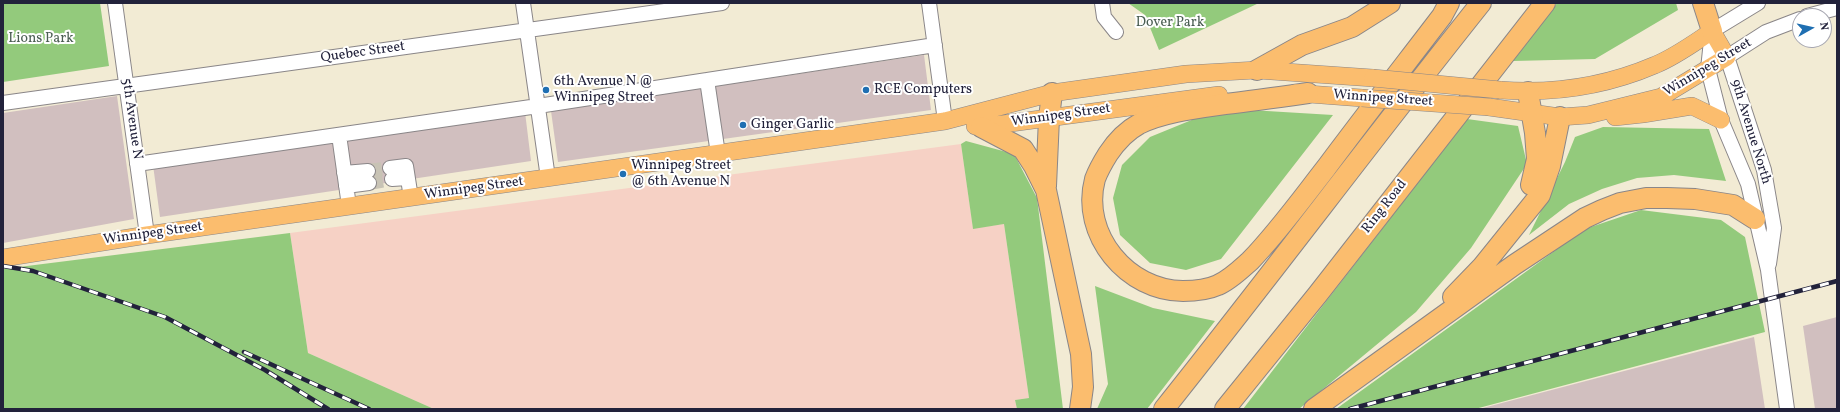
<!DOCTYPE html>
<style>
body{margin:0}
#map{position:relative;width:1840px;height:412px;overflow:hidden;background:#f2ebd4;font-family:Vollkorn,serif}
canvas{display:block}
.frame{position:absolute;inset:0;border:4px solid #22223b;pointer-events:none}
.north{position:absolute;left:1792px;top:8px;width:40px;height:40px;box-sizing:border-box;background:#fff;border:1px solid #a7a7b1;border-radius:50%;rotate:82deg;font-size:11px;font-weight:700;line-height:16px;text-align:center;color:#22223b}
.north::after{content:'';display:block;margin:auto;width:14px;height:18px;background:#1f6fb2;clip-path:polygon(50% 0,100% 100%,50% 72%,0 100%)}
</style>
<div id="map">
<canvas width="1840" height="412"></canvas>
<div class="frame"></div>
<div class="north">N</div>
</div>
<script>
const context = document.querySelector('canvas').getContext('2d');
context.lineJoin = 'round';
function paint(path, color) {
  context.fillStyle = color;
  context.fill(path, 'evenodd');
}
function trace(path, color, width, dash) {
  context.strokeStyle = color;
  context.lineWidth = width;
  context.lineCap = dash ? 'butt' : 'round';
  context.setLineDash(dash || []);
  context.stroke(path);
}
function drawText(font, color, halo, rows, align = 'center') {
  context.font = font + ' Vollkorn,serif';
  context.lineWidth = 4;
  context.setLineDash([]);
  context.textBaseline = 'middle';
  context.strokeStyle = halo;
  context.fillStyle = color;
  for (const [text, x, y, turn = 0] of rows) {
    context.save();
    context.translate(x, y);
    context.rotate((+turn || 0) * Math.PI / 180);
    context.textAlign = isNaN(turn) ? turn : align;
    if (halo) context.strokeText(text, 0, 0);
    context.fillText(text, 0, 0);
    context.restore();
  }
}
const built = new Path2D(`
 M961 144 973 228 1004 224 1029 398 1015 400 1017 409H434L308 353 290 233Z`);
const industrial = new Path2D(`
 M924 55 931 110 558 162 551 111Z
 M117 96 134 219 3 243V113Z
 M525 112 531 161 160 217 153 165Z
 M1837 317V409H1815L1803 326Z
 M1754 337 1765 409H1479Z`);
const green = new Path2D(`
 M3 3H100L109 66 3 82Z
 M1128 3H1259L1159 50 1145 15Z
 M1557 3H1676L1678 10 1595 59 1513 61Z
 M1250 110 1333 115 1221 259 1186 270 1150 263 1120 235 1113 198 1122 165 1150 137 1199 117Z
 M1467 119 1518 126 1527 164 1471 248 1416 312 1299 409H1243Z
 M1603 127 1709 129 1726 181 1674 175 1637 178 1602 189 1569 204 1529 235 1565 162 1575 137Z
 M966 141 1014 154 1037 198 1063 409H1017L1015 400 1029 398 1004 224 973 229 961 144Z
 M1641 210 1721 220 1745 237 1765 332 1475 409H1336L1585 229Z
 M290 233 308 353 434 409H3V269Z
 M1095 286 1153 308 1215 321 1147 409H1097L1108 384Z`);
const minorTunnel = new Path2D(`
 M368 171 390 168
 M369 183 392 179`);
const minor = new Path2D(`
 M115 3 147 235
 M523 3 548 178
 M929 3 945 121
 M1102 3 1104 17 1116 32
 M1758 3 1712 31 1708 69 1721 120 1748 184 1768 270 1787 409
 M1807 16 1837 8
 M707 80 718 154
 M3 103 722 3
 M339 135 349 206
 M137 164 538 106 935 45
 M390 168 406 166 411 198
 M344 173 368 171
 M392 179 407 178
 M346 186 369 183
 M1769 264 1774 228 1764 170 1727 57 1766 32 1800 19`);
const major = new Path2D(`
 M1295 93 1362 98
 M1489 107 1560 117 1588 115 1661 97 1727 57 1712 31C1694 43 1675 57 1655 65 1606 86 1553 94 1500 90
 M1615 117 1643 114 1692 106 1721 120
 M975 126 981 127 1219 95
 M3 258 147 235 945 121 1052 93 1186 74 1257 70 1373 78`);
const highway = new Path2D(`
 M1703 3 1712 31
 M1257 70 1302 45 1352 27 1390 3
 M1528 92 1535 133 1537 159 1531 185
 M1308 93C1280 97 1252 101 1225 104 1198 108 1163 112 1139 124 1126 131 1116 142 1108 154 1103 162 1098 171 1095 179 1080 235 1128 291 1183 291 1195 291 1207 290 1218 285 1230 280 1241 269 1250 261 1278 232 1301 200 1326 168 1364 117 1403 67 1442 16L1449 3
 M981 127 1023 149 1034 166 1046 190 1081 354 1083 387 1080 409
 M1046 186 1049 118 1052 93
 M1453 297 1482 267 1540 195 1550 166 1560 117
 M1164 409C1271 275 1374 137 1481 3
 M1225 409 1318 294 1545 3
 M1314 409 1514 265 1585 218 1602 210 1620 203 1646 198H1667L1695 199 1733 205 1755 219`);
const rail = new Path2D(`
 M3 266 33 271 165 317 265 370 328 409
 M244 352 369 409
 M1350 409 1837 281`);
const majorBridge = new Path2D(`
 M1373 78 1500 90
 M1362 98 1489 107`);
const markers = [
 [546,90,4,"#1f6fb2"],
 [866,90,4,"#1f6fb2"],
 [743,125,4,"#1f6fb2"],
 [623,174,4,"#1f6fb2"]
];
const parkNames = [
 ["Dover Park",1170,23],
 ["Lions Park",41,39]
];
const streetNames = [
 ["Quebec Street",363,53,-8],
 ["Winnipeg Street",1708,68,-31],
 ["Winnipeg Street",1383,99,4],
 ["Winnipeg Street",1061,116,-8],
 ["5th Avenue N",131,119,82],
 ["9th Avenue North",1750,132,73],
 ["Winnipeg Street",474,189,-8],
 ["Ring Road",1385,207,-52],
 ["Winnipeg Street",153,234,-8]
];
const poiNames = [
 ["6th Avenue N @",554,82],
 ["Winnipeg Street",554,98],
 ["RCE Computers",874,90],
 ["Ginger Garlic",751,125],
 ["Winnipeg Street",631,166],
 ["@ 6th Avenue N",631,182]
];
paint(built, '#f6d1c5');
paint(industrial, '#d1bfbf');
paint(green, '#93ca7c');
trace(minorTunnel, '#c8c3b5', 14, [14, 7]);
trace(minor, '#8a8688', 16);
trace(major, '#8a8688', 18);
trace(highway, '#8a8688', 22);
trace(minor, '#fff', 14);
trace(major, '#fbbd6e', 17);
trace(highway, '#fbbd6e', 20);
trace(rail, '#22223b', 4.5);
trace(rail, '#fff', 3, [9]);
trace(majorBridge, '#8a8688', 18, []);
trace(majorBridge, '#fbbd6e', 17);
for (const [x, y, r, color] of markers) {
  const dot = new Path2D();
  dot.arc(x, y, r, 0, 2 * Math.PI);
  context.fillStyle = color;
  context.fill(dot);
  trace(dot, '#fff', 1.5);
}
drawText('14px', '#4a5d52', '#fff', parkNames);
drawText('14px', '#22223b', '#fff', streetNames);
drawText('14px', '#22223b', '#fff', poiNames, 'left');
</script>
